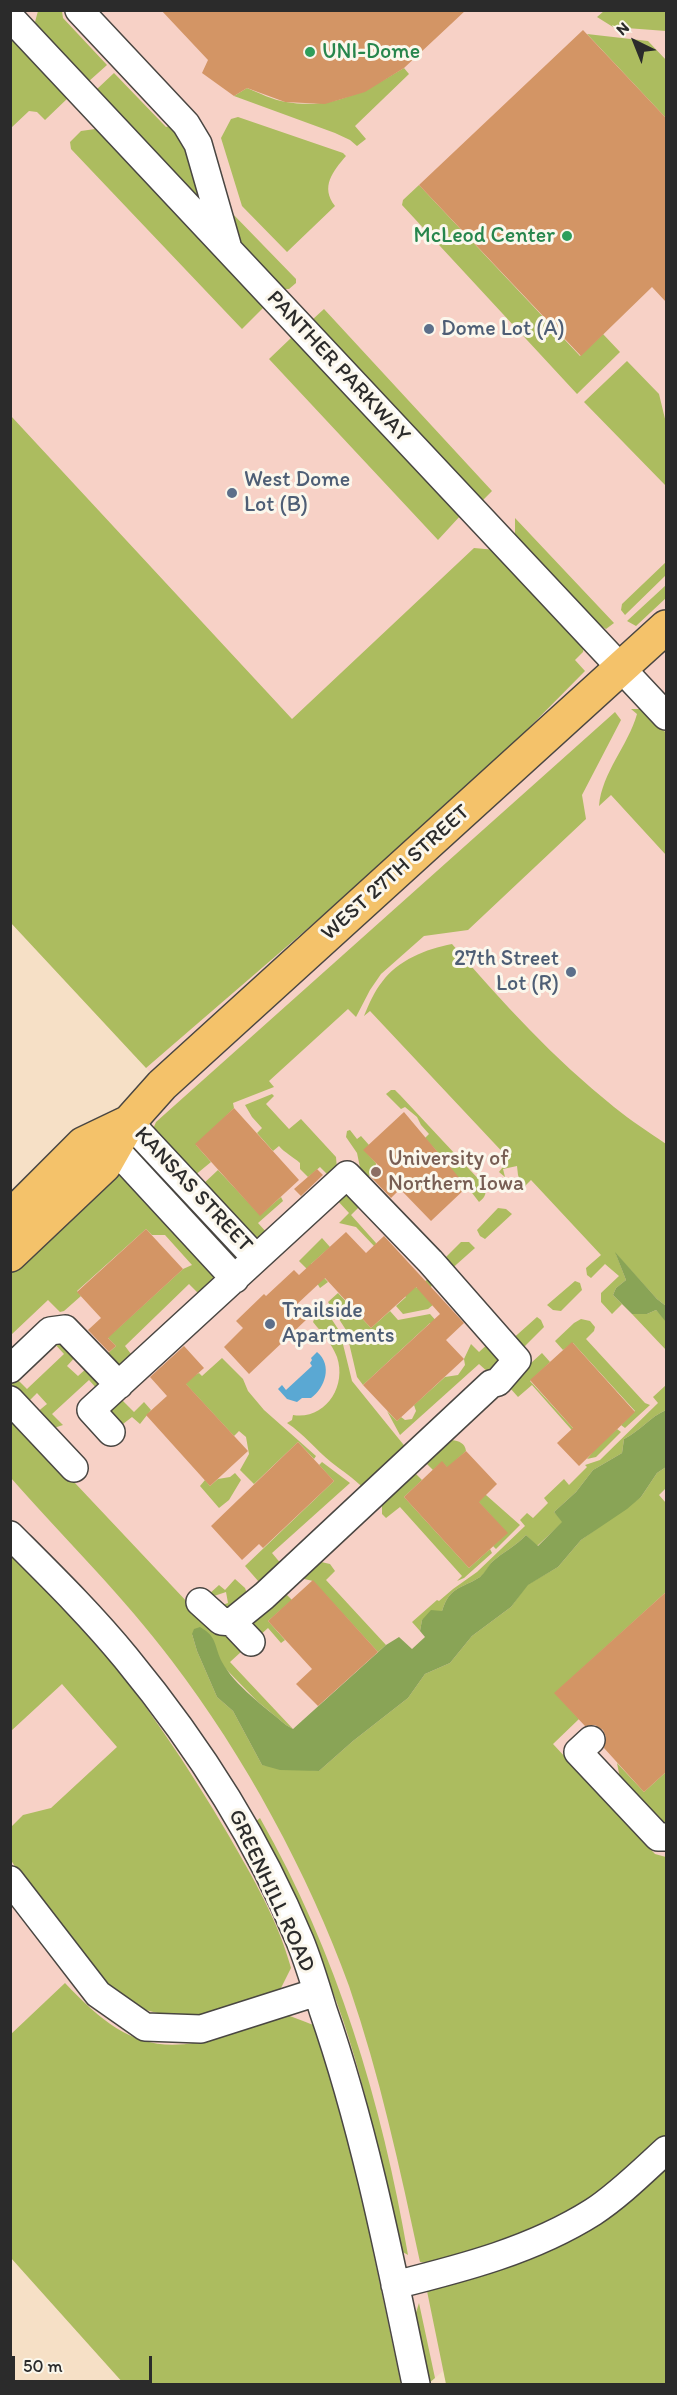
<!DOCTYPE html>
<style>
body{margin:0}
#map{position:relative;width:677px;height:2395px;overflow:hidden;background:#f6e0c6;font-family:Itim,sans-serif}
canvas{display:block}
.frame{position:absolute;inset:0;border:12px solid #2b2b2b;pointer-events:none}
.north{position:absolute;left:605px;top:12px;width:60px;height:60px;-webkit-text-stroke:4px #fbf7ec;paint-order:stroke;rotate:317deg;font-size:16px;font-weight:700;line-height:24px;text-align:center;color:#2b2b2b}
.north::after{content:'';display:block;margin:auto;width:21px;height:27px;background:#2b2b2b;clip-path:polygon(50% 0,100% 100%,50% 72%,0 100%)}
.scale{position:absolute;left:12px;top:2356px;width:140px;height:27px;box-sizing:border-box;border:3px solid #2b2b2b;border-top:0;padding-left:8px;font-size:18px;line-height:21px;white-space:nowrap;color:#2b2b2b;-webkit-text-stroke:4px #fbf7ec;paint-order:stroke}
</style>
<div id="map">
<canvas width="677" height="2395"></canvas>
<div class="frame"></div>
<div class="north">N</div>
<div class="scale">50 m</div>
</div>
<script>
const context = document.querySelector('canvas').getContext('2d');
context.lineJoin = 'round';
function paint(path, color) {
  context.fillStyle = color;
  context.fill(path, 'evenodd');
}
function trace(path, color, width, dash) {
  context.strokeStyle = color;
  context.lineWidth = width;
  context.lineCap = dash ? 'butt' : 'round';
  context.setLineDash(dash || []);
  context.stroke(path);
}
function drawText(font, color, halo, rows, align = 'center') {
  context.font = font + ' Itim,sans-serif';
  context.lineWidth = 6;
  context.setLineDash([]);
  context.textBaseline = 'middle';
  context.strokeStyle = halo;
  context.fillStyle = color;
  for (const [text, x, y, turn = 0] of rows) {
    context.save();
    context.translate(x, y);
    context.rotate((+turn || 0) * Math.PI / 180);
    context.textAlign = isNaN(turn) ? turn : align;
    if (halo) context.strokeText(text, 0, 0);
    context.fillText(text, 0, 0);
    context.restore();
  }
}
const built = new Path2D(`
 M11 11H666V2384H446L443 2371 428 2384H124L11 2258V1260L162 1085 11 923Z`);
const green = new Path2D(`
 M38 11H62L63 18 107 65 88 82 37 29 35 22Z
 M604 11H666V31L613 27 597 17Z
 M10 33 69 97 45 120 37 112 29 111 11 128Z
 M587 34 648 41 666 60V118Z
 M404 68 409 74 355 126 366 139 357 146 350 140 335 133 234 96 247 88C259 93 273 100 286 102 333 110 366 91 404 68Z
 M114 73 166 127 173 125 186 145 201 201 96 90Z
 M238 117 343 153 346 156C333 171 320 187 335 206L287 252 242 206 221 138 231 119Z
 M95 129 103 130 266 305 242 329 71 149 70 142 81 131Z
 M419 185 580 356 603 334 620 352 577 394 402 205 403 200Z
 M229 210 296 279V283L289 289H284L240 245Z
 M324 309 492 491 481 502 312 320Z
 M291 338H293L461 515 438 540 269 359Z
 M627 361 659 394 666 423V486L584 402Z
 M11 416 292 719 474 548 496 550 584 646 583 652 575 660 585 671 501 756 431 822 146 1068 11 923Z
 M515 518 614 623 606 629 582 614 515 534Z
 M666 562V575L625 615 621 610 622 604Z
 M666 585V598L636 626 627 621Z
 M631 709H644L666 733V855L611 795 599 806C602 772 628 746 637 714Z
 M615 712 621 720 582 795 586 819 468 930 424 936 381 974 370 990 356 1017 348 1009 269 1081 274 1087 233 1103 234 1108 196 1145 211 1162 194 1176 153 1129 156 1122Z
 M452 944C502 1002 554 1059 614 1107 631 1121 649 1132 666 1144V1306L657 1299 616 1254 626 1280 616 1288 613 1295 622 1304 612 1314 601 1302V1293L619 1276 605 1264 591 1278 587 1275 586 1268 601 1255 531 1180 523 1188 518 1175 517 1166 503 1169 505 1177 499 1172 509 1159 370 1011 364 1016C369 1004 374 992 382 982 398 960 426 949 452 944Z
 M391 1090H395L400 1095 484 1185C487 1192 486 1197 479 1202L469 1189V1181L464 1185 450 1168 454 1162 441 1156 425 1138 429 1134 421 1125 417 1117 405 1107 401 1109 386 1094Z
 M272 1094 274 1096 266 1104 289 1129 301 1119 336 1157 337 1169 330 1177 320 1167 308 1177 300 1169V1163C292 1156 285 1153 279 1146L273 1151 257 1133 262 1128 252 1117 245 1105Z
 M350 1130 357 1139 361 1136 369 1145 364 1150 376 1163 375 1170 363 1182 357 1153 346 1137 347 1131Z
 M118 1170 213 1272V1281L201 1296 189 1284 125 1346 134 1358 120 1366 106 1355 116 1346 102 1332H114L183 1269 192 1265 165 1235H152L146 1229 77 1291 81 1296 64 1311 60 1312 48 1300 11 1335V1260Z
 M218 1170 260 1215 281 1197 283 1201 258 1223 268 1234 255 1240 202 1185Z
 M348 1193 361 1205 351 1215 376 1243 375 1247 356 1227 339 1223 349 1213 336 1199Z
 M498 1208 506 1209 512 1214 485 1239 480 1236 477 1230Z
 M322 1238 330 1247 311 1264 328 1282 320 1288 311 1273 299 1261Z
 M461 1242H469L475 1248 448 1272 440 1263Z
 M429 1278 433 1283 431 1287 434 1304 428 1309 403 1314 396 1306 406 1297 401 1291 411 1282 417 1288Z
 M575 1281 580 1283 582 1290 561 1311 553 1310 547 1305Z
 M338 1293 371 1328 390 1311 398 1320 430 1314 447 1333 430 1323 363 1385 357 1377 346 1330 328 1302Z
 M323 1306 340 1332 352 1381 407 1449 364 1489C354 1478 342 1471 331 1462 315 1449 304 1434 287 1423L292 1420 293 1415C325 1420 347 1387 337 1357 332 1344 322 1333 313 1322L317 1312Z
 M656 1310 666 1321V1350L632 1314H647Z
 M537 1317 541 1320 544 1327 523 1348 509 1342Z
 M581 1319 590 1321 595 1327 594 1331 586 1339 645 1403 650 1405 625 1428 621 1425 635 1411 573 1343 563 1350 555 1341 574 1323Z
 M56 1340 77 1355 67 1366 78 1376 88 1367 104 1385 98 1390 89 1380 52 1414 63 1425 51 1429 36 1413 47 1404 37 1393 26 1404 15 1392 11 1382 13 1380H18L27 1389 64 1354 54 1343Z
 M490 1342 501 1356 498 1366 489 1373 479 1364 400 1435 387 1411 397 1421 401 1417 405 1420 412 1419 416 1411 414 1405 445 1377 458 1375 465 1365 464 1359 471 1344 479 1352Z
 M542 1353 550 1362 530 1381 593 1450 617 1429 621 1432 596 1457 587 1459 592 1453 532 1385 518 1397 510 1388 521 1372Z
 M222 1358 243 1379 248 1391 264 1410 316 1456 314 1459 298 1442 254 1484 240 1470 249 1454 246 1437 239 1431 234 1436 183 1381 199 1373 202 1376Z
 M666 1385V1410C650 1417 640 1431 624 1439L622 1453 593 1470 576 1492 554 1512 563 1522 537 1546 526 1535C516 1546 503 1552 492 1562 488 1567 485 1574 480 1577 461 1589 450 1586 442 1611L422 1620 420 1631 412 1622 437 1600 439 1601 453 1589 477 1572 525 1526 520 1520 527 1513 533 1518 548 1503 544 1498 564 1479 569 1485 587 1467 585 1465 600 1460 658 1403 653 1397Z
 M120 1398 134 1412 144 1402 151 1410 140 1424 132 1417 123 1424 119 1425 110 1414V1409Z
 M10 1414 205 1621 219 1630 242 1651 230 1662 293 1729 286 1725 257 1701 192 1634 197 1651 217 1697 233 1711 262 1765 319 1771 353 1741 408 1698 425 1674 450 1663 472 1636 511 1607 527 1585 558 1567 581 1540 641 1497 657 1473 666 1467V1488L659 1495 666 1503V1592L555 1693 579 1719 553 1744 655 1854 666 1857V2136C618 2178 569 2219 508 2242 483 2252 454 2256 428 2263L420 2262C400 2169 380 2076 349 1986 309 1875 244 1755 172 1661 124 1597 64 1538 11 1478Z
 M452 1440C459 1441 465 1443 466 1451L454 1462 486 1495 520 1525 496 1549 493 1546 507 1533 442 1462 433 1470 424 1461 443 1444Z
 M322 1462 350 1483 272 1553 282 1565 259 1582 245 1566 334 1481 319 1465Z
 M414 1472 422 1480 404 1497 469 1568 490 1549 492 1553 464 1578 457 1581 462 1576 400 1507 386 1518 382 1514V1500Z
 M235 1473 241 1480 229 1500 219 1508 200 1486 205 1480 210 1486 218 1479 230 1477Z
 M11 1556C37 1583 67 1608 91 1637 143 1698 188 1766 229 1836 253 1878 278 1920 291 1968L280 1990 204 2019 165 2015 134 2007 98 1984 20 1875 11 1860V1827L23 1815 51 1808 117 1747 62 1684 11 1731Z
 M317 1561 330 1564 335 1571 326 1580 386 1645 378 1652 313 1581 300 1578Z
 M235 1579 245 1588 248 1596 234 1610 216 1607 228 1603 226 1592 208 1598V1595L219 1585 225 1590Z
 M284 1592 292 1600 268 1621 285 1640 281 1643 268 1628 258 1637 249 1626 253 1619Z
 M617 1763 644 1792 666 1772V1823L653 1816 621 1784Z
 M260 1818C337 1953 382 2103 408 2255L401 2251C379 2157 362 2061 325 1972 304 1922 277 1873 254 1823Z
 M65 1983C114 2035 152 2060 223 2035 234 2030 269 2015 279 2014 289 2014 304 2022 314 2025L355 2165 401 2384H124L11 2258 10 2035Z
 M666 2164V2384H446L427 2291Z
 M419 2303 435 2378 428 2384 414 2319Z`);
const forest = new Path2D(`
 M615 1252 657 1299 666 1306V1322L656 1310 647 1314H632L613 1295 616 1288 626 1280Z
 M666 1410V1467L657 1473 641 1497 627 1509 581 1540 558 1567 528 1585 511 1607 472 1636 450 1663 425 1674 408 1698 353 1741 319 1771 280 1770 262 1765 233 1711 217 1697 197 1651 192 1634 194 1629 200 1627C218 1637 214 1647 222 1662 234 1685 266 1708 286 1725L293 1729 386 1645 399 1637 412 1649 425 1637 420 1631 422 1620 431 1610 442 1611C450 1586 461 1589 480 1577 485 1573 488 1566 492 1562 503 1552 516 1546 526 1535L538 1546 562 1522 554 1512 576 1492 593 1470 622 1453 624 1439C640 1431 650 1417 666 1410Z`);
const water = new Path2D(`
 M317 1352C333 1365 325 1388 311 1398H302L297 1402 287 1399 278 1389 282 1385 286 1390 312 1366 310 1363 312 1360 311 1358Z`);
const building = new Path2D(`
 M161 10H466L404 68 365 92 325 104 285 102 247 88 234 96 202 73 208 60Z
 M583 30 666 118V302L652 287 581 356 419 185Z
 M234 1108 299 1180 260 1216 195 1144Z
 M404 1112 467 1187 431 1221 400 1189 391 1198 370 1176 379 1166 363 1150Z
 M317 1169 323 1175 301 1196 294 1189Z
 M146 1229 183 1269 108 1338 116 1346 109 1352 88 1330 101 1318 77 1292Z
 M346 1232 366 1253 384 1236 464 1323 446 1340 464 1359 397 1421 363 1385 440 1314 416 1287 371 1328 325 1278 295 1306 307 1319 249 1374 224 1347 243 1328 236 1321 264 1294 266 1296 294 1270 299 1275Z
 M572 1342 635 1412 579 1466 557 1443 573 1428 530 1380Z
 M184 1346 204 1368 186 1384 248 1451 210 1486 146 1415 167 1396 150 1377Z
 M298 1442 334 1481 263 1548 259 1544 242 1560 211 1526Z
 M466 1451 497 1484 479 1502 508 1533 469 1568 404 1497 442 1461 447 1467Z
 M313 1580 378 1652 318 1706 296 1684 312 1669 268 1621Z
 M666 1592V1772L644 1792 604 1748 606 1737 603 1730 595 1725 585 1726 554 1693Z`);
const minor = new Path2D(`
 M79 10 186 124 198 144 227 245
 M10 17 666 716
 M129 1122 256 1258
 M102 1135 235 1279
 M10 1369 50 1331 65 1329 119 1385
 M10 1400 74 1468
 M111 1432 91 1410 347 1175 430 1261 517 1360 498 1382 491 1384 264 1596 232 1622
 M10 1535C50 1575 90 1614 126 1658 196 1743 258 1839 300 1941 309 1963 316 1987 323 2010 365 2131 390 2259 416 2384
 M200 1602 221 1621 232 1622 251 1642
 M591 1740 578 1752 658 1837H666
 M10 1880 98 1994 145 2027 201 2029 317 1992
 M395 2285C463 2268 533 2250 593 2212 619 2195 643 2171 666 2150`);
const major = new Path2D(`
 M10 1217 83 1144 129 1122
 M10 1255 104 1166 129 1122 162 1085 666 627`);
const markers = [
 [310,52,6,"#2e9e5b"],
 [567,236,6,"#2e9e5b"],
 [429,329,6,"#5c6f8a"],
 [232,493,6,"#5c6f8a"],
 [571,972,6,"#5c6f8a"],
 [376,1172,6,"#8d6e63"],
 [270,1324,6,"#5c6f8a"]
];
const leisureNames = [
 ["UNI-Dome",322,52],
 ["McLeod Center",555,236,"right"]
];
const serviceNames = [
 ["Dome Lot (A)",441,329],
 ["West Dome",244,480],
 ["Lot (B)",244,505],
 ["27th Street",559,959,"right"],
 ["Lot (R)",559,984,"right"],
 ["Trailside",282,1311],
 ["Apartments",282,1336]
];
const streetNames = [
 ["PANTHER PARKWAY",338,367,47],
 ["WEST 27TH STREET",396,873,-42],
 ["KANSAS STREET",193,1190,47],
 ["GREENHILL ROAD",271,1891,65]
];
const educationNames = [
 ["University of",388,1159],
 ["Northern Iowa",388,1184]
];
paint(built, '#f7d1c6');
paint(green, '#acbc5f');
paint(forest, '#89a456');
paint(water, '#5aa8d3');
paint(building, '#d39565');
trace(minor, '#494642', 30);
trace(major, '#494642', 36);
trace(minor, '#fff', 27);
trace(major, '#f4c26a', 33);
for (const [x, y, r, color] of markers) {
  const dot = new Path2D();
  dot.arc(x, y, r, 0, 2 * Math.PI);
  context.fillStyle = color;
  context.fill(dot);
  trace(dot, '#fbf7ec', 2);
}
drawText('22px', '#27864d', '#fbf7ec', leisureNames, 'left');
drawText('22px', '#4e5e75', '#fbf7ec', serviceNames, 'left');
drawText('22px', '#2b2b2b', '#fbf7ec', streetNames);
drawText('22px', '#785e54', '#fbf7ec', educationNames, 'left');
</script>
